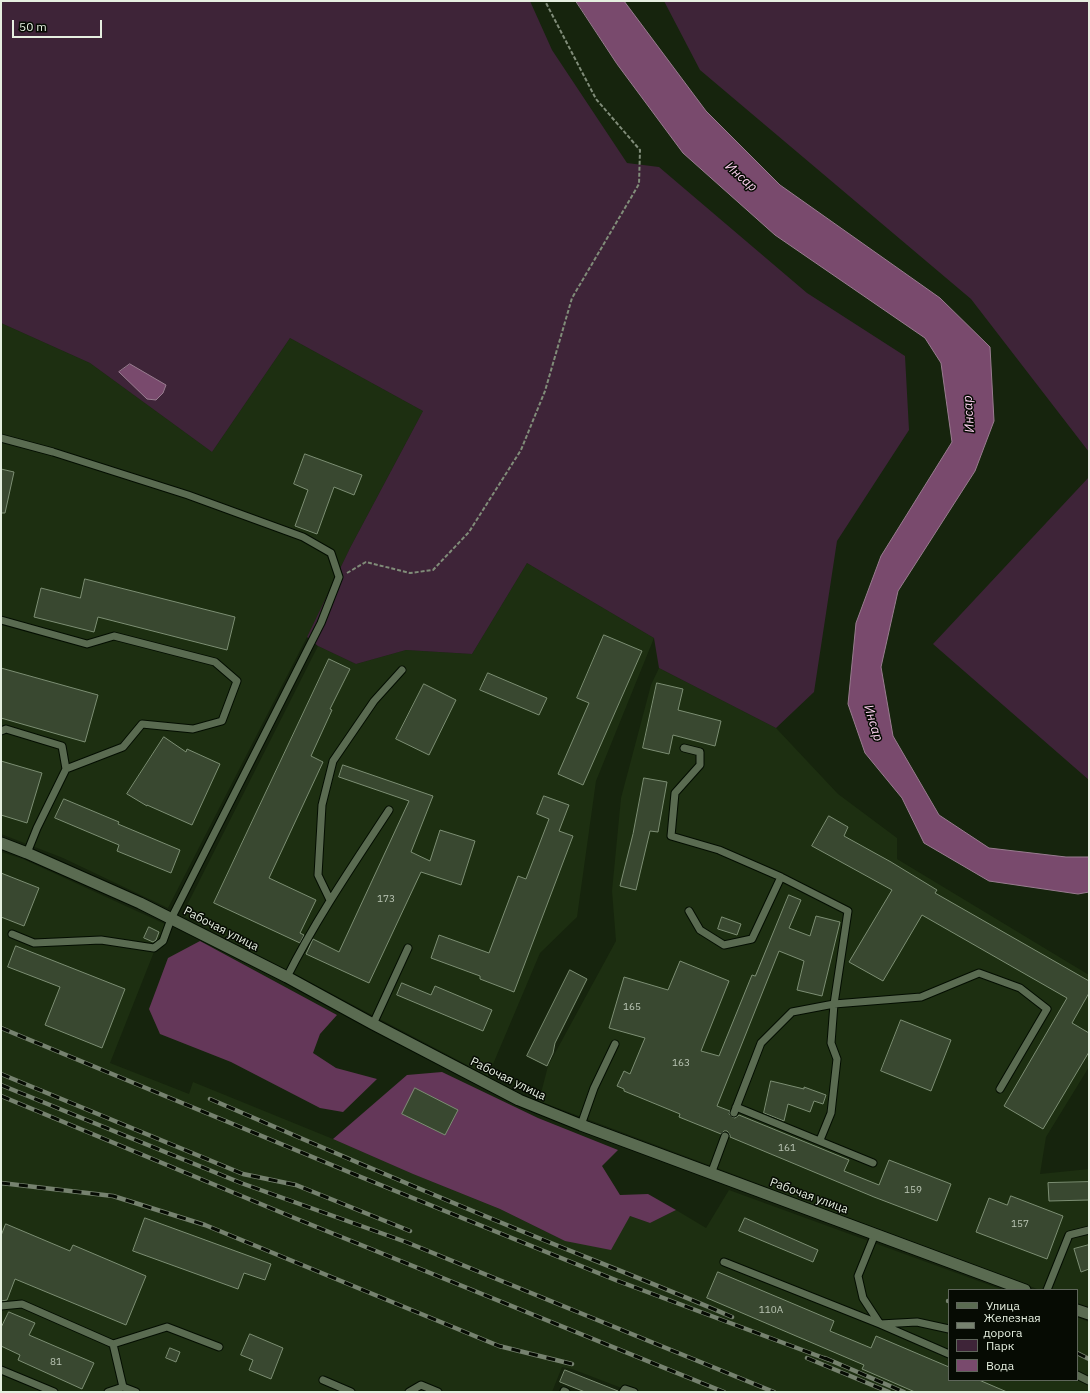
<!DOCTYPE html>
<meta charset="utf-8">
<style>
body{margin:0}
#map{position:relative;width:1090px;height:1393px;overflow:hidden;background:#16240d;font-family:"IBM Plex Sans",sans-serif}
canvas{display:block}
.frame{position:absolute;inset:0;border:2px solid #e5efe0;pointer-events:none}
.legend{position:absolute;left:948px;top:1289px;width:130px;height:92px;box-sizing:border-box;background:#060b03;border:1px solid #5f665b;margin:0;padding:5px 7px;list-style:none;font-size:12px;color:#e5efe0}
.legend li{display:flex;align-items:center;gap:8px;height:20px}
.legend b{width:20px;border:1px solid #5f665b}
.scale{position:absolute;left:12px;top:20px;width:90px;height:18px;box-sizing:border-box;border:2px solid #e5efe0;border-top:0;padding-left:5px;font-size:12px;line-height:14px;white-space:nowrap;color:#e5efe0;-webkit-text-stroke:3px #060b03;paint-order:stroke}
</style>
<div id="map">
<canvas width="1090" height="1393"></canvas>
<div class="frame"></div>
<ul class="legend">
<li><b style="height:5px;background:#5a6b51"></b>Улица</li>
<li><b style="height:5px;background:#76826f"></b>Железная дорога</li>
<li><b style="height:11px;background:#3e2438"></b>Парк</li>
<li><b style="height:11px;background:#794a6d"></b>Вода</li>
</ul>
<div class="scale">50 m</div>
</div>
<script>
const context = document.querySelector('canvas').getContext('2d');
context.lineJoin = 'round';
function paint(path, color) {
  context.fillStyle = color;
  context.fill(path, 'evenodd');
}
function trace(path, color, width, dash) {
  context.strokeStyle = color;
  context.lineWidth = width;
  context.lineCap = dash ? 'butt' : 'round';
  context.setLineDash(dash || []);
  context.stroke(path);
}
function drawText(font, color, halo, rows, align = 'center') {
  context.font = font + ' "IBM Plex Sans",sans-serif';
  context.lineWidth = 3;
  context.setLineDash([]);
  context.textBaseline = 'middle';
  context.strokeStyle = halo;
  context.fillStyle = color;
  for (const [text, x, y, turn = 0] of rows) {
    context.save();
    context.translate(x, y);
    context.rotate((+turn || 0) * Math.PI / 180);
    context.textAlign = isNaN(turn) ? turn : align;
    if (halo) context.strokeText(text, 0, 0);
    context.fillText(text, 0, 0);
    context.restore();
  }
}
const built = new Path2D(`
 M1 323 90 363 212 452 290 338 423 411 350 548 307 637 168 908 63 858 1 834Z
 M527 563 654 638 596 781 577 917 540 953 488 1076 182 915 318 646 356 664 406 650 472 654Z
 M659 668 776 728 838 794 897 838V859L1089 975V1067L1046 1137 1040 1174 1089 1169V1309L1077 1304V1290H1040L539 1101 548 1066 616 941 612 891 621 798 651 685Z
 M1 852 23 859 165 924 110 1063 189 1094 193 1082 333 1139 413 1174 500 1209 565 1241 630 1216 650 1223 676 1210 706 1228 729 1190 1003 1290H949V1380H1077V1317L1089 1322V1392H632L572 1369 562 1367 552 1392H1Z`);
const green = new Path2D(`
 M1 1H530L552 50 627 163 659 167 807 293 905 356 909 430 837 541 814 692 776 728 659 668 654 638 527 563 472 654 406 650 356 664 318 646 307 637 350 548 423 411 290 338 212 452 90 363 1 323Z
 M664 1H1089V452L971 299 700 70Z
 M1089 477V780L933 644Z`);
const forest = new Path2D(`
 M200 941 337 1015 320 1034 313 1053 336 1068 377 1079 343 1112 320 1108 231 1062 160 1034 149 1009 168 958Z
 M442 1072 538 1118 618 1150 602 1166 620 1195 648 1194 676 1210 650 1223 630 1216 611 1250 565 1241 500 1209 413 1174 333 1139 407 1075Z`);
const water = new Path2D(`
 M576 1H624L706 111 780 185 940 298 990 347 994 421 975 471 898 591 881 667 893 736 939 815 989 848 1066 857H1089V892L1078 894 989 881 924 843 902 798 865 753 848 704 856 623 881 556 952 442 941 363 925 338 775 235 683 153 617 64Z
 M130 364 166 385 163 393 156 400 147 399 119 372Z`);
const building = new Path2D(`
 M305 454 362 475 354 495 334 487 317 534 295 526 308 490 294 484Z
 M1 469 14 472 5 513H1Z
 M85 579 235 617 227 650 98 617 94 632 34 617 41 588 80 598Z
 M604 635 642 651 583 785 558 774 589 703 577 698Z
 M329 659 350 669 330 709 332 710 311 756 323 762 269 878 316 900 300 933 304 935 300 943 214 903Z
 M1 668 98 695 85 742 1 718Z
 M488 673 547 698 539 715 480 690Z
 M657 683 683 689 678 710 721 721 715 746 673 735 669 754 643 748Z
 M424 684 456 700 429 755 396 739Z
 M164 737 186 752 187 749 220 764 192 825 147 805V806L127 794Z
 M1 761 42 773 27 823 1 815Z
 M343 765 433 796 411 852 430 861 440 830 475 841 461 885 421 872 369 983 306 954 313 939 339 952 409 801 339 777Z
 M644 778 667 782 658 832 650 831 636 890 620 886 633 834Z
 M544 796 569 805 559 831 573 836 514 992 480 979V976L431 958 439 935 489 953 518 876 526 879 549 819 537 814Z
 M64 799 119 822 118 824 180 850 171 873 117 851 119 845 55 818Z
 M829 816 848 827 844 836 891 862 937 890 935 893 1089 981V993L1072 1023 1089 1033V1052L1043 1129 1004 1106 1067 998 922 915 883 981 849 962 892 890 812 846Z
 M1 873 39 888 24 926 1 917Z
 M789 895 801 900 789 928 810 936 816 916 840 922 822 996 797 990 804 961 779 951 717 1106 730 1111 729 1114 732 1117 735 1118 739 1115 849 1160 844 1171 879 1185 889 1160 951 1184 937 1221 874 1197 730 1137V1135L727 1131H724L721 1134 679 1117 680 1114 624 1091V1089L617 1086 624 1071 630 1074 645 1038 609 1028 624 977 668 990 680 961 729 981 701 1051 719 1056 752 975 755 976Z
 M722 917 741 924 737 935 718 929Z
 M149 927 159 932 156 940 153 942 144 938Z
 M16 946 125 989 102 1048 45 1025 60 987 8 967Z
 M570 970 587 979 555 1043 553 1053 547 1066 527 1056Z
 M402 983 431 995 435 986 492 1010 483 1031 397 995Z
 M901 1020 951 1040 931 1091 881 1071Z
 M771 1081 804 1089V1087L826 1095 823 1104 814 1101 810 1112 788 1104 784 1121 764 1113Z
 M415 1088 458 1110 445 1135 402 1114Z
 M1089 1182V1200L1049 1201 1048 1183Z
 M1011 1196 1063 1216 1047 1259 976 1232 989 1198 1007 1205Z
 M145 1218 271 1264 265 1280 244 1273 238 1289 133 1251Z
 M745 1218 818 1250 813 1262 739 1231Z
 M6 1224 70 1251 73 1245 146 1276 126 1325 15 1279 7 1300 1 1301V1236Z
 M1089 1245V1269L1081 1272 1074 1249Z
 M718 1272 834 1321 830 1331 871 1348 876 1336 949 1367V1380H979L1007 1392H915L862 1369 864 1365 707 1298Z
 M9 1312 35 1323 29 1335 94 1363 82 1389 18 1360 20 1355 1 1346V1328Z
 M250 1334 283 1348 271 1379 249 1370 253 1360 241 1355Z
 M170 1348 180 1352 176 1362 166 1358Z
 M565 1370 618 1391V1392H585L560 1382Z`);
const path = new Path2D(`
 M347 573 366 562 410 573 433 570 469 532 521 450 545 391 572 298 639 184 640 150 596 99 545 1`);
const service = new Path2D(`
 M1 438 53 452 188 495 303 537 331 553 339 577 321 623 171 919 163 941 154 948 101 940 34 943 12 934
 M1 620 87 644 114 636 215 662 237 681 222 721 193 729 142 724 123 747 66 769 37 828 27 853
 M1 731 6 729 62 746 66 769
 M684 748 700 752V765L675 793 671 836 719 850 781 877 848 911 834 1004 792 1012 761 1043 734 1113
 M330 900 318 875 322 805 333 761 374 701 402 670
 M689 911 700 930 724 945 752 939 781 877
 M287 977C316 919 353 865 389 810
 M373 1024 408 948
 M736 1107 873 1163
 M581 1125 594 1088 615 1044
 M820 1140 831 1113 837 1059 831 1043 834 1004 921 997 979 973 1020 988 1047 1009 1000 1089
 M711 1174 725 1136
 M875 1234 858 1276 863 1298 880 1324 949 1354
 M724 1262 880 1324 917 1322 949 1329
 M1047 1290 1069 1235 1089 1230
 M1 1306 22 1304 113 1344 167 1327 219 1347
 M113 1344 123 1387
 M1 1370 54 1392
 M1077 1375 1089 1381
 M323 1380 351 1392
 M564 1391 566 1392
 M108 1392 123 1387 136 1392
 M409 1392 421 1385 438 1392
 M623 1392 625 1389 634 1392`);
const tertiary = new Path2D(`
 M1 843 27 853 140 903 287 977 373 1024 519 1100 581 1125 1025 1290
 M1077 1310 1089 1314`);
const rail = new Path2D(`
 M1 1028 356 1175 618 1281 829 1360
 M1 1074 243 1174 296 1185 410 1231
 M1 1085 241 1183 406 1242 774 1392
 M1 1096 292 1217 724 1392
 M210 1099C307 1141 404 1183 502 1223 579 1255 656 1284 732 1317
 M1 1183 113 1196 205 1225 499 1346 572 1364
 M948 1301H949
 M1077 1353 1089 1359
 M807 1358 889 1392
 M825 1358 904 1392`);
const numberNames = [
 ["173",386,899],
 ["165",632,1007],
 ["163",681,1063],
 ["161",787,1148],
 ["159",913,1190],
 ["157",1020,1224],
 ["110А",771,1310],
 ["81",56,1362]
];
const streetNames = [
 ["Рабочая улица",221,929,27],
 ["Рабочая улица",508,1079,26],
 ["Рабочая улица",809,1196,20]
];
const waterNames = [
 ["Инсар",741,177,41],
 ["Инсар",969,414,-94],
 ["Инсар",873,723,73]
];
paint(built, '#1d2f11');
paint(green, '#3e2438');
paint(forest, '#643759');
paint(water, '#794a6d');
trace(water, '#997c90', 1);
paint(building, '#394830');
trace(building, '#7c8e73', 1);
trace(service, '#030d00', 9);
trace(tertiary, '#030d00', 13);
trace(path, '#808c79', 2, [4, 2]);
trace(service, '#5a6b51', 7);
trace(tertiary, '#5a6b51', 11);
trace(rail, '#76826f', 4.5);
trace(rail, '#060b03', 3, [9]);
drawText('10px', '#bac5b4', null, numberNames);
drawText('12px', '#e5efe0', '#060b03', streetNames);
drawText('italic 13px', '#fed1f1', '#060b03', waterNames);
</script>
